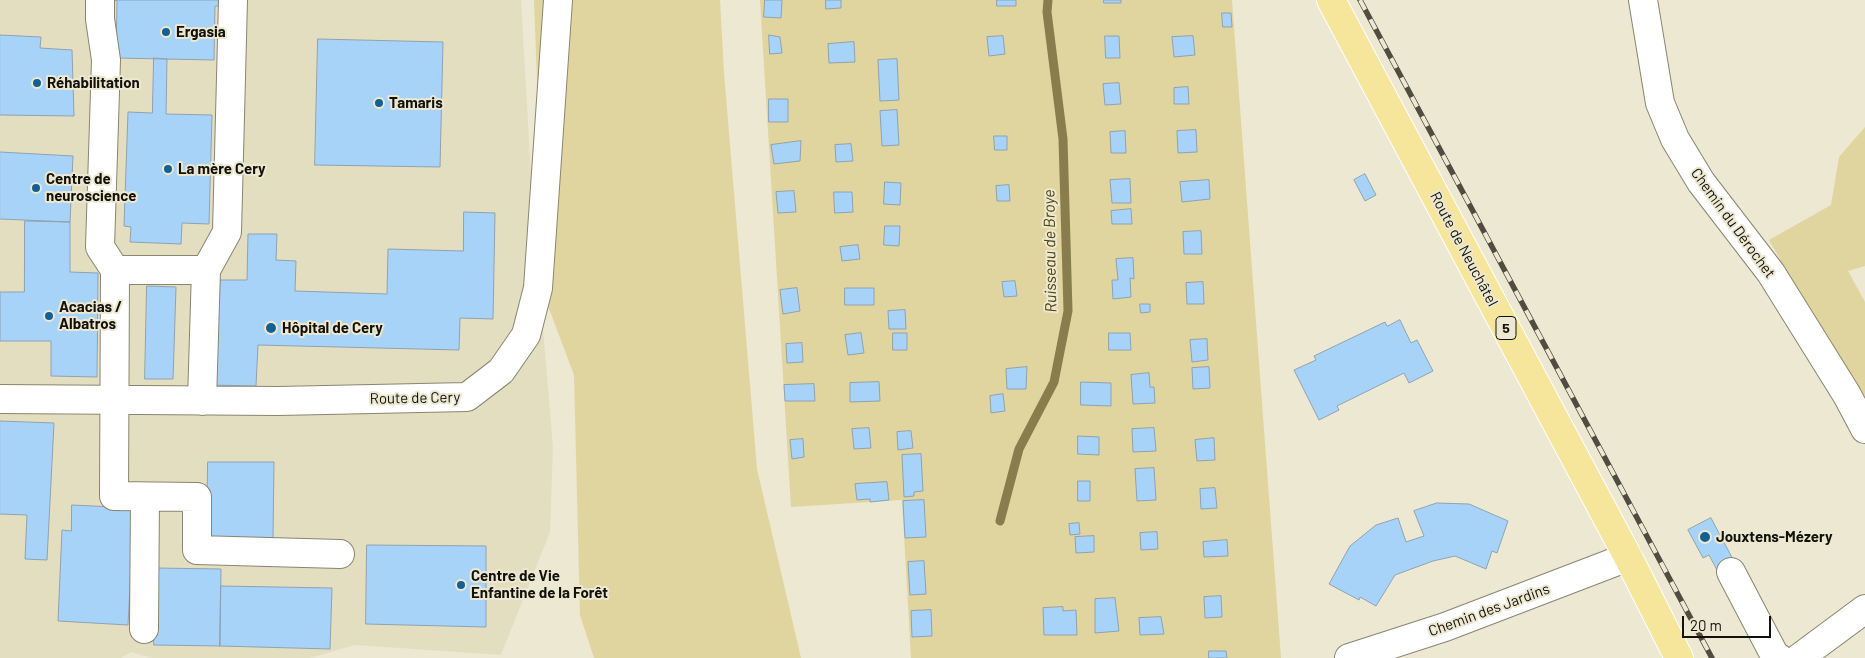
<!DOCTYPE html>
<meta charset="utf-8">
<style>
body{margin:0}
#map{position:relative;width:1865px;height:658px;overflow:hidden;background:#ece8d2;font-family:Barlow,sans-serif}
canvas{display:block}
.scale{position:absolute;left:1682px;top:616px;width:89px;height:22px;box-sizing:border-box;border:2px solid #13120a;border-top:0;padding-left:6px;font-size:15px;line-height:18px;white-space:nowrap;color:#13120a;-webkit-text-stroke:4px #ece8d2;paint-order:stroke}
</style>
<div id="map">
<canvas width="1865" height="658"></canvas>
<div class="scale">20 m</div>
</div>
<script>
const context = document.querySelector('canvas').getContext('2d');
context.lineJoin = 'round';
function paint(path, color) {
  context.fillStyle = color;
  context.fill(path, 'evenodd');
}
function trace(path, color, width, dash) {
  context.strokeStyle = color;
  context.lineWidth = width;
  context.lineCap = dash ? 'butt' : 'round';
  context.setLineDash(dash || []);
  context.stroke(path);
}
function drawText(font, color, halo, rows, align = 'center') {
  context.font = font + ' Barlow,sans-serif';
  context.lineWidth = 4;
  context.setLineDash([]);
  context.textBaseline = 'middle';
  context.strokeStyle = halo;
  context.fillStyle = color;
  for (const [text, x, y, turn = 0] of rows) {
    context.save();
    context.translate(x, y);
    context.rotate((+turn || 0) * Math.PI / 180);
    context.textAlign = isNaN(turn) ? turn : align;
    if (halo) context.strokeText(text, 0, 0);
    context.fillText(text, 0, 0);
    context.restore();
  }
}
const built = new Path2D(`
 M0 0H521L533 210 553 447 550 532 501 655 355 645 310 658H152L131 652 121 658H0Z`);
const green = new Path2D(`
 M534 0H720L724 73 757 469 801 658H594L580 615 574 375 545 298Z
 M760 0H1232L1281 658H911L902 500 791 507Z
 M1865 127V266L1848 271 1865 302V407L1769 240 1831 205 1839 157Z`);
const stream = new Path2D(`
 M1000 521 1019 449 1054 382 1068 311 1063 139 1047 12 1048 0`);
const building = new Path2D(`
 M109 0H246V6H215L214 60 116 58 117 1Z
 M765 0H782L781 18 764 17Z
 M826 0H841V8L826 9Z
 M997 0H1016V6H997Z
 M1104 0H1121V3H1104Z
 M1222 13H1231L1232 27H1223Z
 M0 35 41 37 40 48 72 50 74 116 0 115Z
 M769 35 780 37 782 53 770 54Z
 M1003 36 1005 54 989 56 987 37Z
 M1105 36H1119L1120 58H1106Z
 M1193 36 1195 55 1174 57 1172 37Z
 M318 39 443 42 440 167 315 165Z
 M854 42 855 62 829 63 828 44Z
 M154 58 167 59 166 114 212 115 209 224 182 223 181 244 130 242 131 227 124 226 128 112 152 113Z
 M897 59 899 100 880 101 878 60Z
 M1119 83 1121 104 1105 105 1103 84Z
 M1188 87 1189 104H1174V88Z
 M769 99H788V122H769Z
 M897 110 899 145 882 146 880 111Z
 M1196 130 1197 152 1178 153 1177 131Z
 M1125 131 1126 153H1111L1110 132Z
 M994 136H1007V150H995Z
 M801 141 800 161 774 164 771 145Z
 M851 144 853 161 836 162 835 145Z
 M0 152 73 156 70 222 0 219Z
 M1365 174 1376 195 1365 201 1354 180Z
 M1130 179 1131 203H1112L1110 180Z
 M1209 180 1210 199 1182 202 1180 182Z
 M885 182 901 183 900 205 884 204Z
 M1009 185 1010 201H997L996 186Z
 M794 191 796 212 778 213 776 192Z
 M834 192H852L853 212 835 213Z
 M1131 209 1132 224H1112L1111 211Z
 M464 212 495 213 493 319 460 318 459 350 258 345 256 386 209 385 210 334H218L219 280H247L248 234H277L276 260 296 261 295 291 387 294 388 249 463 251Z
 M25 221 70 222V272L98 273 97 377 51 376V341H0V292H24Z
 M885 226H900L899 246 884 245Z
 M1201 231 1202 254H1184L1183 232Z
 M858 245 860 259 842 261 840 247Z
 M1133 258 1134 279 1130 278 1131 297 1113 299 1112 280H1118L1116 259Z
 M1015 281 1017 296 1004 297 1002 282Z
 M1203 282 1204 304H1187L1186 283Z
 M147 286 176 287 173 379H145Z
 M797 288 800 311 783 314 780 290Z
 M845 288H874V305H845Z
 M1140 304H1150V312L1141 313Z
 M905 310 906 329H889L888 311Z
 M1400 320 1411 343 1417 340 1433 371 1409 383 1404 373 1337 406 1339 410 1319 420 1294 370 1316 360 1314 356 1385 322 1387 326Z
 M861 333 864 353 848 355 845 335Z
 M893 333H907V350H893Z
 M1109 333H1130L1131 350H1109Z
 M1207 339 1208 360 1192 362 1190 340Z
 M802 343 803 362 787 363 786 344Z
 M1027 367 1026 389H1007L1006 369Z
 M1209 367 1210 388 1193 389 1192 368Z
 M1149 373 1150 387H1154L1155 403 1133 404 1131 375Z
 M879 382 880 401 850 402V383Z
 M1081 382 1111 383V406L1081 405Z
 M814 384 815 401H785L784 385Z
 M1003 394 1005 411 991 413 990 396Z
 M0 421 54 423 47 560 25 559 27 515 0 514Z
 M869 428 871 448 854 449 852 429Z
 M1154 428 1156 451 1133 452 1132 429Z
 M911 431 913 448 898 450 897 432Z
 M1078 436 1099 437V455L1078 454Z
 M1214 438 1215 460 1197 461 1195 440Z
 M803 439 804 457 792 459 790 440Z
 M921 454 923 491 914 492V496L904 497 902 455Z
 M208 462H274L273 538 207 537Z
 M1154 468 1156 500 1137 501 1135 469Z
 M1078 481H1090V501H1078Z
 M887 482 889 500 870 502V499L857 500 855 484Z
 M1215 488 1217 508 1201 509 1200 489Z
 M924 500 926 537 905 538 903 501Z
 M1437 503 1469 504 1508 521 1497 553 1492 551 1486 569 1455 556 1433 561 1395 575 1376 606 1360 597 1359 600 1329 584 1350 546 1376 525 1398 518 1406 542 1424 536 1414 511Z
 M72 505 134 508 128 625 58 621 62 530 71 531Z
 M1711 518 1735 563 1718 572 1709 555 1703 558 1688 530Z
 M1079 523 1080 534 1070 535 1069 524Z
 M1157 532 1158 549 1141 550 1140 533Z
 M1094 536V552L1076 553 1075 537Z
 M1227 540 1228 556 1204 557 1203 542Z
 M367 545 486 546V627L366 624Z
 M924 561 926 594 910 595 908 562Z
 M156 568 221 569 220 646 154 645Z
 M221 586 332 588 330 649 220 646Z
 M1221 596 1222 617 1205 618 1204 597Z
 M1115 598 1119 631 1095 633V599Z
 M1063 607V611L1076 610 1077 635H1044L1043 608Z
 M931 610 932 636 912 637 911 611Z
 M1161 617 1164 634 1140 635 1139 618Z
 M1209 651H1226L1227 658H1209Z`);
const minor = new Path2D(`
 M100 0V19L106 60 100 247 115 270 114 496 197 497V550L340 554
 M1643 0 1660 103 1675 139 1701 182 1771 273 1847 395 1865 429
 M115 270H206
 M0 399 278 401 467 397 501 371 526 335 538 288 558 0
 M202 401 206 270 227 232 233 0
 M1731 572 1775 656 1779 658
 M144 629 145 497
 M1349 658 1445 627 1628 557
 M1799 658 1865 609`);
const major = new Path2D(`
 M1331 0 1628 557 1679 658`);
const rail = new Path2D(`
 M1360 0 1712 658`);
const markers = [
 [166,32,5,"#146093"],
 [37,83,5,"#146093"],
 [379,103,5,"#146093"],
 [168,169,5,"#146093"],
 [36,188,5,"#146093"],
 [49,316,5,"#146093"],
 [271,328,6,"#146093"],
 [1705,537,6,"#146093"],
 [461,585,5,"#146093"]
];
const shields = [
 [1506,328,20]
];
const shieldNames = [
 ["5",1506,328]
];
const poiNames = [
 ["Ergasia",176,32],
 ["Réhabilitation",47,83],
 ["Tamaris",389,103],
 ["La mère Cery",178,169],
 ["Centre de",46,179],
 ["neuroscience",46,196],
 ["Acacias /",59,307],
 ["Albatros",59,324],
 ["Hôpital de Cery",282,328],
 ["Jouxtens-Mézery",1716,537],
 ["Centre de Vie",471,576],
 ["Enfantine de la Forêt",471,593]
];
const streetNames = [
 ["Chemin du Dérochet",1733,223,54],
 ["Route de Neuchâtel",1464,249,62],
 ["Route de Cery",415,398,-1],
 ["Chemin des Jardins",1489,610,-20]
];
const waterNames = [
 ["Ruisseau de Broye",1050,251,-91]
];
paint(built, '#e4dec1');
paint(green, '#e0d59f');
trace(stream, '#887e4d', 9);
paint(building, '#a7d3f9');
trace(building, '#90a2b1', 1);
trace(minor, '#898571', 30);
trace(major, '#fff', 30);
trace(minor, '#fff', 28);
trace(major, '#f5e69b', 28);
trace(rail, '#4f4d41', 5.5);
trace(rail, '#ece8d2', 4, [11]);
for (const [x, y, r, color] of markers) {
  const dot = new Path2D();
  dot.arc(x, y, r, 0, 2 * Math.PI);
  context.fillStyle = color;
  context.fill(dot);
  trace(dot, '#ece8d2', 2);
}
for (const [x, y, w] of shields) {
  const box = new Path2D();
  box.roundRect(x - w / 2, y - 11.5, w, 23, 4);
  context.fillStyle = '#ece8d2';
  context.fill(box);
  trace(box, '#13120a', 1);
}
drawText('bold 14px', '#13120a', null, shieldNames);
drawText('bold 15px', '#13120a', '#ece8d2', poiNames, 'left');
drawText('15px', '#13120a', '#ece8d2', streetNames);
drawText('italic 16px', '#4b410b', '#ece8d2', waterNames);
</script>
